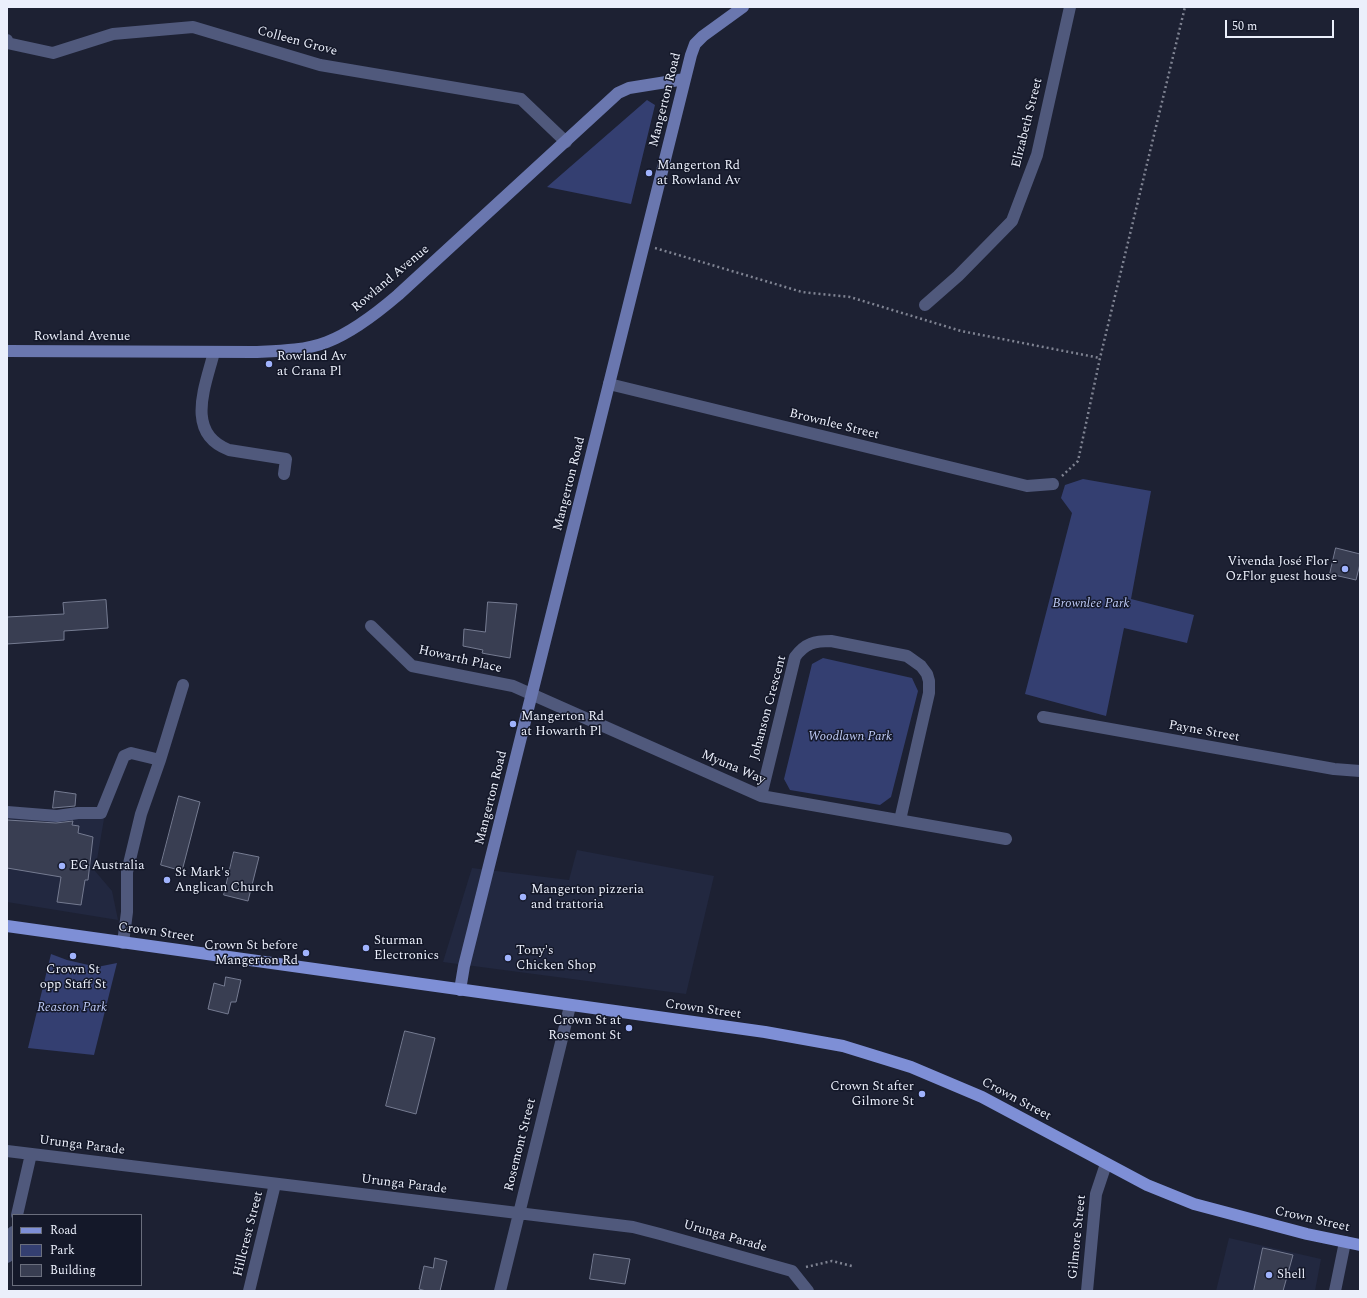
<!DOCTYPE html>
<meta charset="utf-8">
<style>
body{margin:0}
#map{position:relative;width:1367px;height:1298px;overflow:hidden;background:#1d2133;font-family:Spectral,serif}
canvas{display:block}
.frame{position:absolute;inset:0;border:8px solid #ebeffb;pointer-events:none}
.legend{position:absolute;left:12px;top:1214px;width:130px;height:72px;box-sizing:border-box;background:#141829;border:1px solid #6a6e7d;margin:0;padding:5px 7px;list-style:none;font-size:12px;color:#ebeffb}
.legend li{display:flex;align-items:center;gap:8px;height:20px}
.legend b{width:20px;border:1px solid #6a6e7d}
.scale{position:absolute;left:1225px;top:20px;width:109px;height:18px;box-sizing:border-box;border:2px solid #ebeffb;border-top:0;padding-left:5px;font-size:12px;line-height:14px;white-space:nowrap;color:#ebeffb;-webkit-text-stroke:3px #141829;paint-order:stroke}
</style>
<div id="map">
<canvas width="1367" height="1298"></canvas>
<div class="frame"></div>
<ul class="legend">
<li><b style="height:5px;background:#7e8fd6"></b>Road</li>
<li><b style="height:11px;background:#343f71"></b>Park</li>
<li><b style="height:11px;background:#393e52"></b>Building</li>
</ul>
<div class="scale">50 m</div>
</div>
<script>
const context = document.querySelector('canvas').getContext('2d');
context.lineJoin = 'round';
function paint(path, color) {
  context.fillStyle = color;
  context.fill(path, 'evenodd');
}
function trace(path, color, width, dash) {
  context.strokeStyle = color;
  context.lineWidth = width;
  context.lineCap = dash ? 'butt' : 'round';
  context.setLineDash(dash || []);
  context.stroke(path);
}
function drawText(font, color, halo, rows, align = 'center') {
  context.font = font + ' Spectral,serif';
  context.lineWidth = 3;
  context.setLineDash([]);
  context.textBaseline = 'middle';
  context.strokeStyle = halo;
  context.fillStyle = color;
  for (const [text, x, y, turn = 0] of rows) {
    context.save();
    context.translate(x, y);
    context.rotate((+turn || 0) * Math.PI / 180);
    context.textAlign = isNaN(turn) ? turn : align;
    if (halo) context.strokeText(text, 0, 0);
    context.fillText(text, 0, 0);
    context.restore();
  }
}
const built = new Path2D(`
 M7 806 104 819 95 871 112 891 118 920 7 902Z
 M577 850 714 876 686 994 443 962 472 868 569 880Z
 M1229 1238 1321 1259 1315 1291H1216Z`);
const green = new Path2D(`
 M647 100 655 105 631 204 547 187Z
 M1083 479 1151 491 1131 599 1194 615 1187 643 1124 628 1106 716 1025 694 1072 513 1061 498 1065 485Z
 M823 658 912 678 918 691 891 797 880 805 790 790 784 779 812 664Z
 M51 954 67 960 97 967 117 963 94 1055 28 1048Z`);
const building = new Path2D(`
 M1336 548 1360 554V564L1356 580 1330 574Z
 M106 600 108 628 64 631V640L7 644V617L64 614 63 603Z
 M488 602 517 604 510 658 487 654 482 653 483 650 463 646 464 629 485 632Z
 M55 791 76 794 75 806 53 808Z
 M179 796 200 802 182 871 161 865Z
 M7 820 56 823 73 821 72 825 79 826 78 833 93 837 88 880H85L81 905 57 902 61 877 7 868Z
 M234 852 259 857 248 901 224 895Z
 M226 977 241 980 236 1002H231L228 1014 208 1009 214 983 224 986Z
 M405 1031 435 1038 416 1114 386 1106Z
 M1263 1248 1293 1255 1283 1291H1254Z
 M594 1254 630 1259 625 1284 590 1279Z
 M435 1258 447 1261 440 1291H426L419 1289 424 1266 433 1268Z`);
const path = new Path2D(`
 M655 248 802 292 850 297 961 331 1100 358
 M1062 476 1078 461 1100 358 1185 7
 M806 1267 832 1261 852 1266`);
const street = new Path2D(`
 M7 40V43L53 53 113 34 193 27 320 65 521 99 566 142
 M925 305 958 276 1012 221 1037 155 1070 7
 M214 352C206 385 184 433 229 450L286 459 284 474
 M609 384 1027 486 1053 484
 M371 626 412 666 513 686 761 796 1006 839
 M1043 717 1334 769 1360 771
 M761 796 795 657C805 643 815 641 831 641L907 656 921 666 927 674 929 681V693L900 820
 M7 812 57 816 78 813H101L124 756 131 753 160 760
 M123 943 127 912V872L141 814 160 760 183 685
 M7 1151 633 1227 660 1234 792 1271 808 1291
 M17 1215 31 1154
 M7 1257 13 1232
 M249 1291 275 1184
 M500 1291 570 1006
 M1087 1291 1096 1194 1106 1164
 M1335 1291 1345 1242`);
const secondary = new Path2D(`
 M7 351 254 352C278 351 304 351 327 342 353 332 377 313 398 295L618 93 629 88 685 79
 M460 990 464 966 691 55 695 44 703 36 743 7`);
const primary = new Path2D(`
 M7 926 765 1032 843 1046 911 1067 982 1097 1147 1185 1194 1204 1307 1234 1360 1245`);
const markers = [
 [649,173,4,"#a0b3fd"],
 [269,364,4,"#a0b3fd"],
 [1345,569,4,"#a0b3fd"],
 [513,724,4,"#a0b3fd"],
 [62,866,4,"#a0b3fd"],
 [167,880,4,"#a0b3fd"],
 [523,897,4,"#a0b3fd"],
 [366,948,4,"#a0b3fd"],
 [306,953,4,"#a0b3fd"],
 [73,956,4,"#a0b3fd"],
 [508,958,4,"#a0b3fd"],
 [629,1028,4,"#a0b3fd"],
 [922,1094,4,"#a0b3fd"],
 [1269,1275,4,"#a0b3fd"]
];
const streetNames = [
 ["Colleen Grove",297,42,15],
 ["Mangerton Road",666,100,-76],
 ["Elizabeth Street",1028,123,-76],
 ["Rowland Avenue",391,279,-40],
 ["Rowland Avenue",82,337],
 ["Brownlee Street",834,425,14],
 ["Mangerton Road",570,484,-76],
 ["Howarth Place",460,660,13],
 ["Johanson Crescent",769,708,-75],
 ["Payne Street",1204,732,10],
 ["Myuna Way",733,768,23],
 ["Mangerton Road",492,798,-76],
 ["Crown Street",156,933,8],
 ["Crown Street",703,1010,8],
 ["Crown Street",1016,1100,28],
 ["Rosemont Street",521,1145,-76],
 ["Urunga Parade",82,1146,7],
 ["Urunga Parade",404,1185,7],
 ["Crown Street",1312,1220,13],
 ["Hillcrest Street",249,1234,-76],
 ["Urunga Parade",725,1237,16],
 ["Gilmore Street",1078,1237,-84]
];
const poiNames = [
 ["Mangerton Rd",657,166],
 ["at Rowland Av",657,181],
 ["Rowland Av",277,357],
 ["at Crana Pl",277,372],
 ["Vivenda José Flor -",1337,562,"right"],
 ["OzFlor guest house",1337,577,"right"],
 ["Mangerton Rd",521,717],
 ["at Howarth Pl",521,732],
 ["EG Australia",70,866],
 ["St Mark's",175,873],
 ["Anglican Church",175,888],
 ["Mangerton pizzeria",531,890],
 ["and trattoria",531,905],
 ["Sturman",374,941],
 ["Electronics",374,956],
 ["Crown St before",298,946,"right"],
 ["Mangerton Rd",298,961,"right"],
 ["Tony's",516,951],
 ["Chicken Shop",516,966],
 ["Crown St",73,970,"center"],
 ["opp Staff St",73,985,"center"],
 ["Crown St at",621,1021,"right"],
 ["Rosemont St",621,1036,"right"],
 ["Crown St after",914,1087,"right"],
 ["Gilmore St",914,1102,"right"],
 ["Shell",1277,1275]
];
const parkNames = [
 ["Brownlee Park",1091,604],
 ["Woodlawn Park",850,737],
 ["Reaston Park",72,1008]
];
paint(built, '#222840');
paint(green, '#343f71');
paint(building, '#393e52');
trace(building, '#757b91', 1);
trace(path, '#7f8392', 2.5, [2, 3]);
trace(street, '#50597c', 12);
trace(secondary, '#6a77af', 12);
trace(primary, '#7e8fd6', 12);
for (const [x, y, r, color] of markers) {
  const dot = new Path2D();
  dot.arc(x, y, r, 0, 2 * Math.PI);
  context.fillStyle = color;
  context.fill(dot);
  trace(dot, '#141829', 1.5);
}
drawText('13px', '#ebeffb', '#141829', streetNames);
drawText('13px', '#ebeffb', '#141829', poiNames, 'left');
drawText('italic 13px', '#bdc9f5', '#141829', parkNames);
</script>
